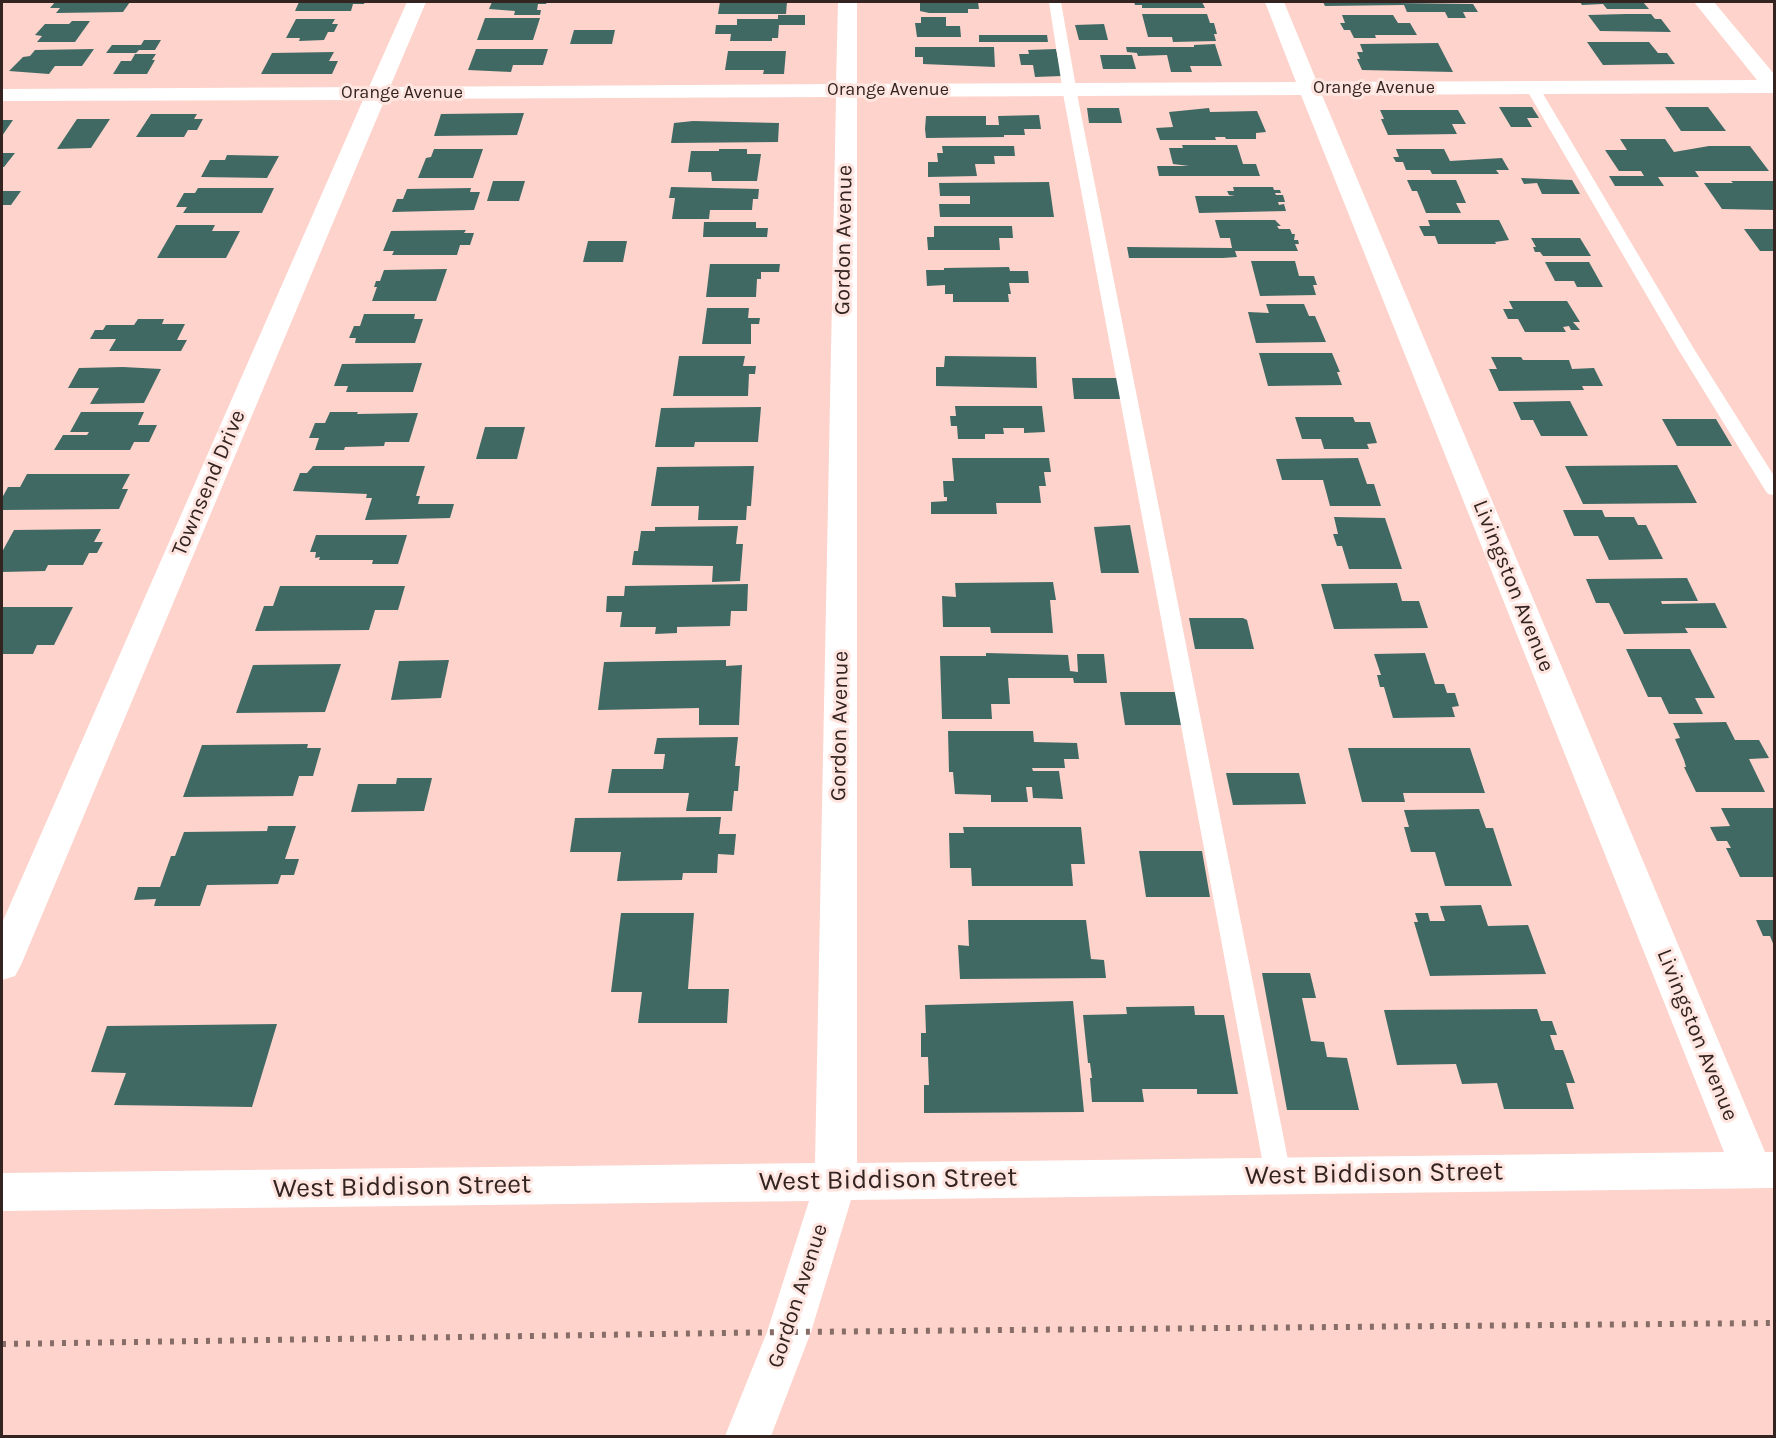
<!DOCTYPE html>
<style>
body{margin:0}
#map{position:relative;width:1776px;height:1438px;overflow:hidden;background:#fdd3cb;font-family:Karla,sans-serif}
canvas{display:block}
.frame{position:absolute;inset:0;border:3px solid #332421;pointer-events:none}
</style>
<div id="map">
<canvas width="1776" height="1438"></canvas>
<div class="frame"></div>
</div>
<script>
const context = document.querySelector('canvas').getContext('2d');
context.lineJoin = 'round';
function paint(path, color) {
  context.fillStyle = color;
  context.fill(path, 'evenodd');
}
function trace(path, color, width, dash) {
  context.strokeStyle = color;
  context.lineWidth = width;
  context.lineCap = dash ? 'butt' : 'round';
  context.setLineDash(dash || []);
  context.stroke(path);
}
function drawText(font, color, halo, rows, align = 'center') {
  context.font = font + ' Karla,sans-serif';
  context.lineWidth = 6;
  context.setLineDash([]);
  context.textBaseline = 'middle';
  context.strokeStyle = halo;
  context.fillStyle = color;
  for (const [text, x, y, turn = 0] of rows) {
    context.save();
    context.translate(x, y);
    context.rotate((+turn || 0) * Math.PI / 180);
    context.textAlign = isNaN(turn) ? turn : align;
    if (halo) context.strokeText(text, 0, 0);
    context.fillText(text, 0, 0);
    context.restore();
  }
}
const building = new Path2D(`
 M55 2H130L123 12 56 13 60 8H50Z
 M299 2H365L364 4H353L351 11H295Z
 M492 2H547L546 4H538L537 10H541L540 15H514L515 11 489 9Z
 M720 2H787L786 14H718Z
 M920 2H978L979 9H968V13H929L920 11Z
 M1134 2H1202L1205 8H1142V5H1135Z
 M1323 2 1473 4 1478 12H1463L1466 18H1448L1445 12H1407L1404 5 1325 6Z
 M1580 2H1643L1649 9H1607L1603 4 1582 5Z
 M1142 14H1207L1210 23H1214L1217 34H1214L1216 41 1173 42 1172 37H1148Z
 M1626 14H1651L1655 19H1661L1671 32 1600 31 1588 15Z
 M778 15H805V25H779L778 38H772V41H730L731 34H715L716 25H737V19H778Z
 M1342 15H1393L1398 23H1410L1417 35H1375L1376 38H1354L1350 30H1344L1340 23H1345Z
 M921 17H946V26H960L961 37H917L915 23H921Z
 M485 18H540L533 40H477Z
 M296 19H335L332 24H338L334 32H328L324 40 299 41 300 38H286Z
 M72 21H90L75 42H37L42 36 35 35 45 24H69Z
 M1104 24 1108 40H1079L1075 25Z
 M574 30H615L612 44H570Z
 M979 35H1047L1048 42H979Z
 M144 40H161L155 50H139L136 53H106L112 45H141Z
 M1587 42H1649L1658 53H1667L1675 64 1603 65Z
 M1438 43 1453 72 1362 70 1357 59H1360L1357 52H1363L1360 44Z
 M1215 44 1222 66H1190L1192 72H1171L1167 55 1138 56 1137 53 1127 52 1126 47H1194V45Z
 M915 47H994L995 67 923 64V57H915Z
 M94 49 82 66H55L49 74 9 71 23 57 30 56 35 50Z
 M476 49H548L543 65H513L511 72 468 70Z
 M1056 49 1062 76 1035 77 1033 65H1021L1019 54H1029L1028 50Z
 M728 51H786L784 74H763L764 70H725Z
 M334 52 329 61H338L332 74H261L272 53Z
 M135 54H156L152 60H155L147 74H113L121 61H131Z
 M1100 55H1132L1136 69H1103Z
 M1499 107H1532L1539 118H1527L1532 127H1511Z
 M1665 107H1708L1726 131H1681Z
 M1087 108H1119L1122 123H1089Z
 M1209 108 1210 112 1257 111 1266 132 1256 133V139H1226L1225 137H1215L1216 140H1160L1156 128 1173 127 1169 112Z
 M1380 110H1458L1466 124H1452L1457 134 1388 135 1381 119H1384Z
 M524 113 517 135 434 136 441 114Z
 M151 114H197L194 119H203L197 130H188L184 137H136Z
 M1039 115 1041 129H1024L1025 135H1004V137L926 138 925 129 926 116H986V125H999L998 116Z
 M77 119H110L91 148 57 149Z
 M2 120H13L2 136Z
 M693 121 779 123 778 142 671 143 674 123Z
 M1620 139H1665L1674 152 1709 146H1750L1769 171H1695L1699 177H1658L1664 186H1615L1609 176H1644L1641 171H1619L1605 150H1627Z
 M1182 145H1237L1243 164H1256L1260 176H1159L1157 166H1189L1173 164 1169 148H1183Z
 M942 146H1014L1015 156H994L995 164H975L977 176 928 177V162H938L937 153H943Z
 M434 149H483L473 178H418L426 158 431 157Z
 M719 149H747V154H761L757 181H712L711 172H688L691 151H719Z
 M1396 149H1444L1450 161 1502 158 1509 170H1496L1499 174H1432L1430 170H1406L1403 162H1396L1393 157H1399Z
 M2 153H15L4 167H2Z
 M227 155 279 156 267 178 201 177 210 160H225Z
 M1521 178 1572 180 1580 194H1542L1537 183 1524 184Z
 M1407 180H1456L1466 203H1456L1461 213H1426L1417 191H1412Z
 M493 181H525L519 201H487Z
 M1731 181H1774V210L1722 209 1704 183H1733Z
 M1049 182 1054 217H940L939 204H970V196H940L939 183Z
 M671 187 759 189 758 199H753L752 210H710L709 219H672L675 198H669Z
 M1233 187H1273L1274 190H1280L1281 193H1275L1276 195H1283L1285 202H1278L1279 205 1284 204 1286 211 1199 213 1195 196H1235L1229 195 1227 191H1234Z
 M198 188H274L262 213H183L187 207H176L184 193H195Z
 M471 188 470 192H480L474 210 392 212 397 199H403L407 189Z
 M2 191H21L11 205H2Z
 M1215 220H1275L1281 226H1277L1279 229H1290L1292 234H1295L1294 240H1298L1299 244H1295L1298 251H1235L1237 257 1223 258H1129L1127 247 1232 248 1230 238H1220Z
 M1428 220H1499L1509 240 1495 242 1496 244H1438L1435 236H1424L1419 226H1430Z
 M704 222H756V228H768L767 237H703Z
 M176 225H215L212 231H240L226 258H157Z
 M934 226H1012L1013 238H999L1000 250H928L927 237H934Z
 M1744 229H1774V251H1760Z
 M466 230 464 233H474L470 245H460L457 255H392L394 251H383L391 231Z
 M1531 238H1580L1591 256H1543L1540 252H1535L1533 247H1536Z
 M588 241H627L623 262H583Z
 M1251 261H1295L1299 276H1314L1317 285H1313L1316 295 1260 296Z
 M1545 262H1589L1603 287H1577L1574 281H1555Z
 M710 264H780L779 272H761V279H757L756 297H706Z
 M1009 267 1010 271H1028L1029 283H1009L1011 294H1008L1009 302H953V294H945V285L927 286 926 270H944V268Z
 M447 269 436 301H372L377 287H374L376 281H380L384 270Z
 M1509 301H1567L1580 322H1573L1580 330H1571L1569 326 1563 327 1566 332H1525L1518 319H1508L1503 309H1513Z
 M1266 304H1304L1309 316H1315L1326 342 1256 343 1248 312 1269 313Z
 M707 308H749L748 318H760L759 324H751V344H702Z
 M364 314H415L414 319H423L415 343H355L356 338H349L354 326H360Z
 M138 319H164L162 324H185L177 340H187L181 351H109L116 339H90L95 330H103L106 325H134Z
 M1259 353H1332L1340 372H1337L1342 385 1268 386Z
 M679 356H745L743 366H756L755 374H749L748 396H673Z
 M945 356 1036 357 1037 388 936 386V367H944Z
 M1491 357H1521L1523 360H1569L1572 369 1594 368 1603 386H1582L1584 390 1499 391 1489 369H1497Z
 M422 363 413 392H346L348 386H334L342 364Z
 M123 367 161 369 144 403 90 404 99 388H68L79 368Z
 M1072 378H1118L1121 399H1074Z
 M1570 401 1588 436H1541L1533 420H1521L1513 402Z
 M955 406H1042L1045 432 1024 433V428H1003L1004 434H985V439H958L957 426H951L950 416H956Z
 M761 407 758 442H695L694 447H655L661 408Z
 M81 412H144L138 425H157L149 442H134L130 450H54L63 435H87L89 432H70Z
 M330 412H358L357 414 418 413 409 442H385L384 446 345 447 344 450H315L319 438H309L315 423H325Z
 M1295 417H1353L1355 422H1370L1377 443 1367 444 1369 449H1324L1321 439H1302Z
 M1662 419H1716L1732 446H1677Z
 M485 427H525L517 459H476Z
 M952 458H1049L1051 472H1044L1046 486H1039L1041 503H996L997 514H931V502L947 501V497H944L943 481H954Z
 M1358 458 1367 484H1374L1381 506H1330L1323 480H1282L1276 459Z
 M1677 465 1697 503 1583 504 1565 466Z
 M313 466H425L416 496H420L418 504H454L450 518 365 520 372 498H366L367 494 293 491 300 473H307Z
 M754 466 751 506H747L746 520H698L699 506H651L657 467Z
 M27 474H130L122 489H128L119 509 2 510V498L8 487H20Z
 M1563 510H1602L1605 517H1634L1638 525H1646L1663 559 1609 560 1598 536H1574Z
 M1334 517 1385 518 1402 569H1349L1342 546H1337L1333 534H1338Z
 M1130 525 1139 573H1101L1094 527Z
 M738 526 736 544H743L740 581 712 582 713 566 632 565 634 551H638L641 531H655V527Z
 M101 529 94 542H103L97 553H89L83 565H48L45 571 2 572V552L14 530Z
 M316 535H407L398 564H372L373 560H319L320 557 315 558 316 552H310Z
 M1687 578 1698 601H1661L1662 604 1715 603 1727 628H1685L1688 633 1624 634 1609 603H1596L1586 579Z
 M1053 582 1056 600H1050L1053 633H991L990 627H943L942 596 956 597 955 583Z
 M1397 583 1402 601H1419L1428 628 1334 629 1321 584Z
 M748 584 747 611H731L730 626 677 627V633L655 634 656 627H620L622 612H606L607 596H624L625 586Z
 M280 586H405L398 610H375L369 630 255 631 264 606H273Z
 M2 607H73L54 645H37L33 654H2Z
 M1189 618H1243L1247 620 1254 649H1195Z
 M1626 649H1690L1715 698H1695L1703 714H1669L1661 697H1648Z
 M986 653 1068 655 1070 671 1078 672 1077 654H1104L1107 683H1074L1073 678H1008L1010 704H991L992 719H942L940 656H986Z
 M1425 653 1435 684H1444L1447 693H1455L1459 706 1452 707 1455 717 1393 718 1384 687H1380L1377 675H1381L1374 654Z
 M449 660 441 698 391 700 399 661Z
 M726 660V666L742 665 739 725H699V708L598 710 604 662Z
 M341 664 325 712 236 713 253 665Z
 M1120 692H1176L1183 725H1125Z
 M1726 722 1735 740H1759L1769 758 1749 759 1765 792H1696L1684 767H1686L1684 760 1675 739 1680 738 1673 723Z
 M948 731H1033L1034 742 1077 743 1079 759H1064L1065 768H1032L1033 771H1059L1063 799 1033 798 1032 787H1026L1028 802H991V795L955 794 953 772H949Z
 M738 737 735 766H740L738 791H734L732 811H686L689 793H608L612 769H663L665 754H654L657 738Z
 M308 744 307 748H321L313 776H299L293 796 183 797 202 745Z
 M1348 748H1470L1485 793H1403L1405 802H1362Z
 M1226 773H1299L1306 804 1233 805Z
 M397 778H432L424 811 351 812 358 784H396Z
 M1721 808H1774V877H1740L1726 848H1731L1727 841H1717L1710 827 1730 826Z
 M1479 809 1486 828H1493L1512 886H1445L1435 852H1411L1404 827H1409L1404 810Z
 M721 817 719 834H736L734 855 718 854 717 873H683L682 880 617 881 621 852H570L575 818Z
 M268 826H296L285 859H299L294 875H281L278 884 207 885 200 906H154L156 899 134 900 138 887H160L171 856H175L184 832 267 831Z
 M963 827H1081L1085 864H1071L1073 886H972L971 868H950L949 833H964Z
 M1139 851H1202L1210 897H1146Z
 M1481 905 1488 926 1528 925 1546 974 1430 976 1414 922H1418L1415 913H1428L1430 921H1445L1440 906Z
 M621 913H694L688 989H729L727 1023H638L642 992H611Z
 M968 920H1086L1091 959 1104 960 1106 978 960 979 958 945 969 946Z
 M1756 920H1774V946L1770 936H1763Z
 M1262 973H1310L1316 998H1302L1311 1041 1324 1042 1327 1057 1347 1058 1359 1110H1287Z
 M1073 1001 1084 1112 924 1113V1085H929L928 1057H921V1033H926L925 1005Z
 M1194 1006 1195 1015H1224L1238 1094H1197V1089H1142L1144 1102H1092L1090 1078H1092L1090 1063H1088L1083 1015 1127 1014 1126 1007Z
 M1537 1009 1541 1021H1552L1557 1035H1550L1555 1050H1563L1575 1083H1566L1574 1109H1504L1497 1083 1462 1084 1456 1064 1397 1065 1384 1010Z
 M277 1024 252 1107 114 1105 126 1073 91 1072 107 1026Z`);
const lane = new Path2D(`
 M1049 2H1061L1078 99 1291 1175 1287 1183 1278 1187 1269 1183 1265 1175 1064 99Z
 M1532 83 1539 87 1694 349 1774 476V495L1768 494 1765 490 1678 349 1525 87Z`);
const street = new Path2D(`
 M407 2H426L390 87 836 84 838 2H857V84L1296 82 1265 2H1284L1317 82 1757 80 1694 2H1714L1774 74V93L1322 95 1765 1152H1774V1188L851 1200 811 1332 771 1436H725L767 1332 809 1201 2 1211V1173L815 1163 836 97 385 99 21 965 15 976 2 980V923L363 100 2 101V89L369 87ZM1301 95 1724 1152 857 1163V97Z`);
const rail = new Path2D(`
 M2 1344 789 1332 1774 1323`);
const farStreetnames = [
 ["Orange Avenue",1374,88],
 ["Orange Avenue",888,90],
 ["Orange Avenue",402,93]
];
const streetNames = [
 ["Gordon Avenue",844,240,-89],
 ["Townsend Drive",209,483,-67],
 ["Livingston Avenue",1513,586,68],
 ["Gordon Avenue",840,726,-89],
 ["Livingston Avenue",1697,1035,68],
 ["Gordon Avenue",798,1296,-72]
];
const nearStreetnames = [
 ["West Biddison Street",1374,1174,-1],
 ["West Biddison Street",888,1180,-1],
 ["West Biddison Street",402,1187,-1]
];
paint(building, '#416964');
paint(lane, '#fff');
paint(street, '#fff');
trace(rail, '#876d68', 6, [4, 8]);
drawText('18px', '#332421', '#ffe5e0', farStreetnames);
drawText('22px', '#332421', '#ffe5e0', streetNames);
drawText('27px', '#332421', '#ffe5e0', nearStreetnames);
</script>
